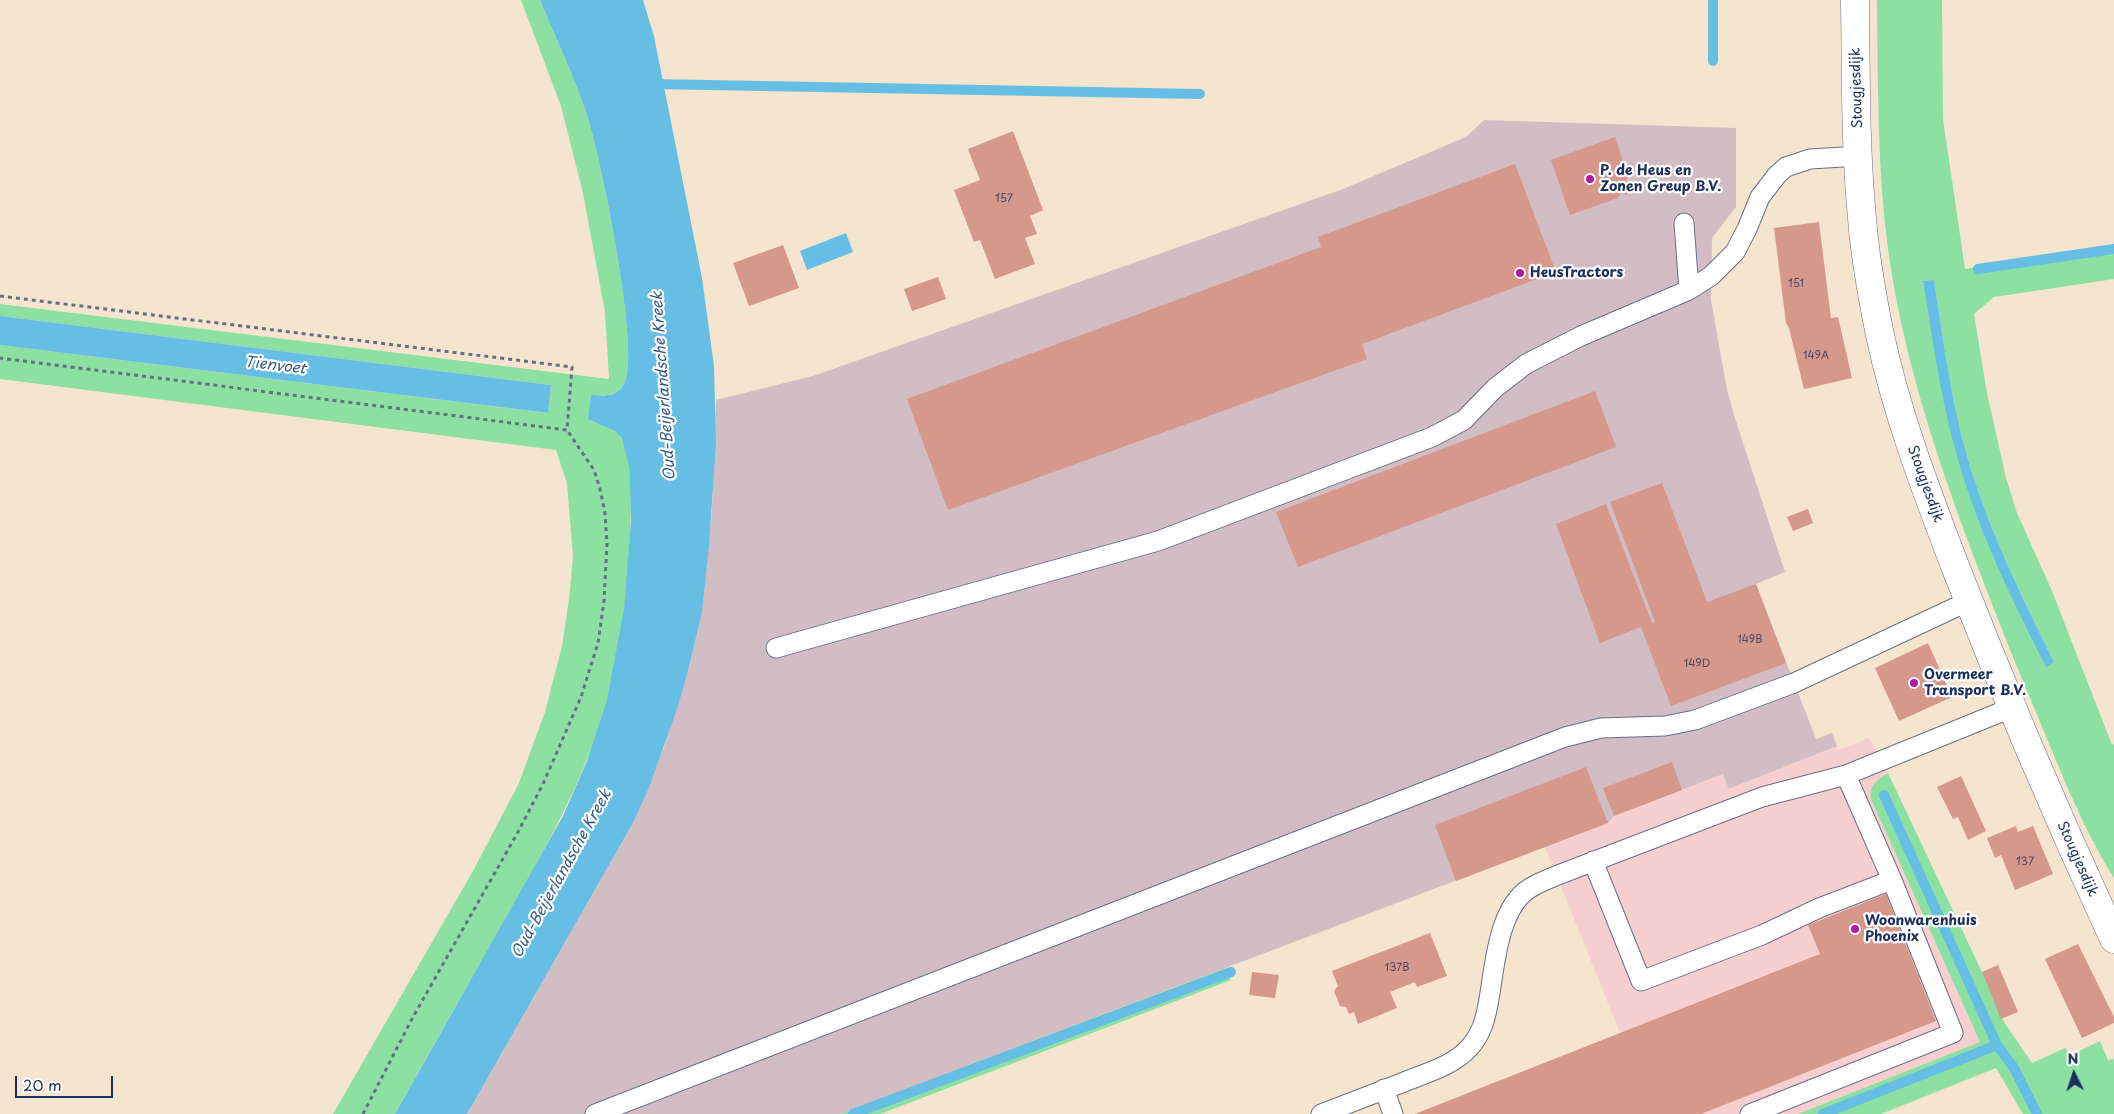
<!DOCTYPE html>
<style>
body{margin:0}
#map{position:relative;width:2114px;height:1114px;overflow:hidden;background:#f5e5cf;font-family:"Playpen Sans",sans-serif}
canvas{display:block}
.north{position:absolute;left:2049px;top:1049px;width:50px;height:50px;-webkit-text-stroke:4px #fff;paint-order:stroke;rotate:356deg;font-size:14px;font-weight:700;line-height:20px;text-align:center;color:#1b2f5e}
.north::after{content:'';display:block;margin:auto;width:18px;height:22px;background:#1b2f5e;clip-path:polygon(50% 0,100% 100%,50% 72%,0 100%)}
.scale{position:absolute;left:15px;top:1076px;width:98px;height:22px;box-sizing:border-box;border:2px solid #1b2f5e;border-top:0;padding-left:6px;font-size:15px;line-height:18px;white-space:nowrap;color:#1b2f5e;-webkit-text-stroke:4px #fff;paint-order:stroke}
</style>
<div id="map">
<canvas width="2114" height="1114"></canvas>
<div class="north">N</div>
<div class="scale">20 m</div>
</div>
<script>
const context = document.querySelector('canvas').getContext('2d');
context.lineJoin = 'round';
function paint(path, color) {
  context.fillStyle = color;
  context.fill(path, 'evenodd');
}
function trace(path, color, width, dash) {
  context.strokeStyle = color;
  context.lineWidth = width;
  context.lineCap = dash ? 'butt' : 'round';
  context.setLineDash(dash || []);
  context.stroke(path);
}
function drawText(font, color, halo, rows, align = 'center') {
  context.font = font + ' "Playpen Sans",sans-serif';
  context.lineWidth = 4.5;
  context.setLineDash([]);
  context.textBaseline = 'middle';
  context.strokeStyle = halo;
  context.fillStyle = color;
  for (const [text, x, y, turn = 0] of rows) {
    context.save();
    context.translate(x, y);
    context.rotate((+turn || 0) * Math.PI / 180);
    context.textAlign = isNaN(turn) ? turn : align;
    if (halo) context.strokeText(text, 0, 0);
    context.fillText(text, 0, 0);
    context.restore();
  }
}
const built = new Path2D(`
 M1869 738 1888 773 1882 777 1871 799 1980 1042 1798 1114H1415L1620 1033 1545 847 1608 823 1614 816 1723 774 1730 789 1837 746 1838 750Z`);
const industrial = new Path2D(`
 M1484 120 1736 128V207L1712 238 1711 300 1727 390 1734 415 1785 572 1756 584 1816 739 1832 733 1837 746 1729 789 1723 774 1614 816 1608 823 840 1114H467L633 823 664 747 688 671 702 613 712 509 716 400 813 376 1343 189 1466 137Z`);
const green = new Path2D(`
 M521 0H540C555 36 572 72 585 109 599 147 642 355 624 384 617 396 603 396 591 395L588 419C598 423 612 426 619 434 634 450 631 512 630 533 627 589 623 647 607 701 584 782 543 853 502 925 466 988 430 1051 395 1114H333L473 871 519 783 545 712 562 646 569 599 573 557 567 483 556 450 0 379V345L547 413 551 385 0 316V304L609 379 605 312 583 193 561 106Z
 M1877 0H1942L1943 119 1965 269 2114 246V279L1994 297 1974 314 1987 393 2006 478 2017 513 2052 591 2112 745 2114 744V878C2079 822 2056 759 2030 698 2011 654 1994 609 1977 565 1938 462 1903 358 1888 249 1877 166 1878 83 1877 0ZM1934 280C1943 339 1951 399 1967 456 1988 528 2021 595 2054 662L2046 666 1970 496 1958 460 1946 410 1923 282Z
 M1888 773 1982 972 2002 1019 2032 1063 2065 1048 2071 1055 2100 1041 2108 1060 2114 1059V1114H2023L1996 1068 1881 1114H1798L1980 1042 1871 799C1868 786 1878 779 1888 773Z
 M1226 968 1231 980 880 1114H840Z`);
const water = new Path2D(`
 M540 0H643L654 36 702 278 714 366 716 443 709 546 702 613 688 671 677 709 650 785 633 823 467 1114H395L563 816 587 761 607 700 624 609 631 520 630 482 629 466 622 438 615 431 588 419 591 395C603 396 617 397 624 384 642 355 599 147 585 109 572 72 555 36 540 0Z
 M846 233 853 252 807 270 800 251Z
 M1934 280C1943 339 1951 399 1967 456 1988 528 2021 595 2054 662L2046 667C2012 600 1979 532 1958 460 1941 402 1933 341 1923 281Z
 M0 316 551 385 548 413 0 345Z`);
const stream = new Path2D(`
 M1713 0V61
 M653 84 1200 94
 M1978 269 2114 249
 M1884 795 1997 1045 2014 1068 2037 1114
 M853 1114 1231 972
 M1823 1114 1997 1045`);
const building = new Path2D(`
 M1013 131 1043 210 1030 216 1037 234 1025 238 1035 264 995 279 980 240 974 242 954 190 980 180 968 149Z
 M1615 137 1628 176 1626 181 1631 184 1626 195 1621 193 1618 198 1570 215 1551 160Z
 M1515 164 1556 272 1362 344 1367 359 948 510 907 399 1321 247 1318 237Z
 M1819 222 1831 318 1838 317 1852 378 1804 389 1789 328 1786 323 1774 228Z
 M783 245 799 288 749 306 733 263Z
 M938 277 946 299 912 311 904 289Z
 M1595 391 1616 447 1298 567 1276 512Z
 M1662 483 1707 602 1756 584 1786 663 1671 706 1641 627 1600 643 1556 524 1606 504 1652 623 1655 622 1610 502Z
 M1808 509 1813 523 1793 531 1787 517Z
 M1928 643 1952 697 1899 721 1875 668Z
 M1672 762 1682 790 1614 816 1603 788Z
 M1586 767 1608 823 1456 881 1435 825Z
 M1961 776 1986 831 1968 840 1958 817 1953 819 1937 787Z
 M2016 826 2018 832 2033 826 2053 874 2015 890 2001 855 1995 858 1987 838Z
 M1886 894 1936 1021 1701 1114H1415L1820 954 1808 925Z
 M1430 933 1447 976 1417 987 1415 982 1390 992 1397 1008 1358 1024 1354 1012 1349 1014 1346 1007 1340 1006 1334 991 1338 986 1332 971Z
 M2078 944 2114 1017V1023L2082 1038 2045 959Z
 M1998 965 2018 1012 2001 1019 1982 972Z
 M1252 972 1279 975 1275 998 1249 995Z`);
const path = new Path2D(`
 M0 296 572 367 567 430 0 358
 M363 1114 413 1017 518 832 543 784 581 697 598 643 604 601 607 544 605 513 600 489 594 470 567 430`);
const service = new Path2D(`
 M1684 223 1689 290
 M776 648 1158 541 1432 437 1464 420 1495 388 1526 364 1581 336 1689 290 1711 276 1735 252 1747 229 1760 197 1777 175 1786 167 1810 159 1859 156
 M1846 775 2011 708
 M1593 861 1641 981 1762 935 1819 908 1892 880
 M1384 1089 1393 1114
 M595 1114 1565 737 1601 728 1665 726 1695 720 1794 683 1969 601
 M1321 1114C1347 1104 1373 1094 1399 1084 1422 1074 1452 1067 1469 1048 1482 1034 1486 1017 1489 999 1495 965 1498 908 1530 888 1538 883 1548 879 1558 875L1762 797 1846 775 1892 880 1953 1033 1750 1114`);
const tertiary = new Path2D(`
 M1855 0C1856 72 1855 146 1862 218 1865 257 1872 296 1880 335 1897 415 1926 490 1955 566 2004 692 2057 816 2114 939`);
const markers = [
 [1590,179,5,"#b5179e"],
 [1520,273,5,"#b5179e"],
 [1914,683,5,"#b5179e"],
 [1855,929,5,"#b5179e"]
];
const numberNames = [
 ["157",1004,199],
 ["151",1796,284],
 ["149A",1816,356],
 ["149B",1750,640],
 ["149D",1697,664],
 ["137",2025,862],
 ["137B",1397,968]
];
const streetNames = [
 ["Stougjesdijk",1857,88,-92],
 ["Stougjesdijk",1925,484,70],
 ["Stougjesdijk",2077,859,66]
];
const poiNames = [
 ["P. de Heus en",1600,171],
 ["Zonen Greup B.V.",1600,187],
 ["HeusTractors",1530,273],
 ["Overmeer",1924,675],
 ["Transport B.V.",1924,691],
 ["Woonwarenhuis",1865,921],
 ["Phoenix",1865,937]
];
const waterNames = [
 ["Tienvoet",275,366,7],
 ["Oud-Beijerlandsche Kreek",664,386,-94],
 ["Oud-Beijerlandsche Kreek",562,874,-61]
];
paint(built, '#f7cfd0');
paint(industrial, '#d2bdc5');
paint(green, '#8ce0a2');
paint(water, '#67bee4');
trace(stream, '#67bee4', 10);
paint(building, '#d6988a');
trace(service, '#676f86', 21);
trace(tertiary, '#676f86', 29);
trace(path, '#676f86', 3, [4, 4]);
trace(service, '#fff', 19);
trace(tertiary, '#fff', 28);
for (const [x, y, r, color] of markers) {
  const dot = new Path2D();
  dot.arc(x, y, r, 0, 2 * Math.PI);
  context.fillStyle = color;
  context.fill(dot);
  trace(dot, '#fff', 2);
}
drawText('11px', '#4a4969', null, numberNames);
drawText('14px', '#1b2f5e', '#fff', streetNames);
drawText('bold 14px', '#1b2f5e', '#fff', poiNames, 'left');
drawText('italic 15px', '#325a86', '#fff', waterNames);
</script>
